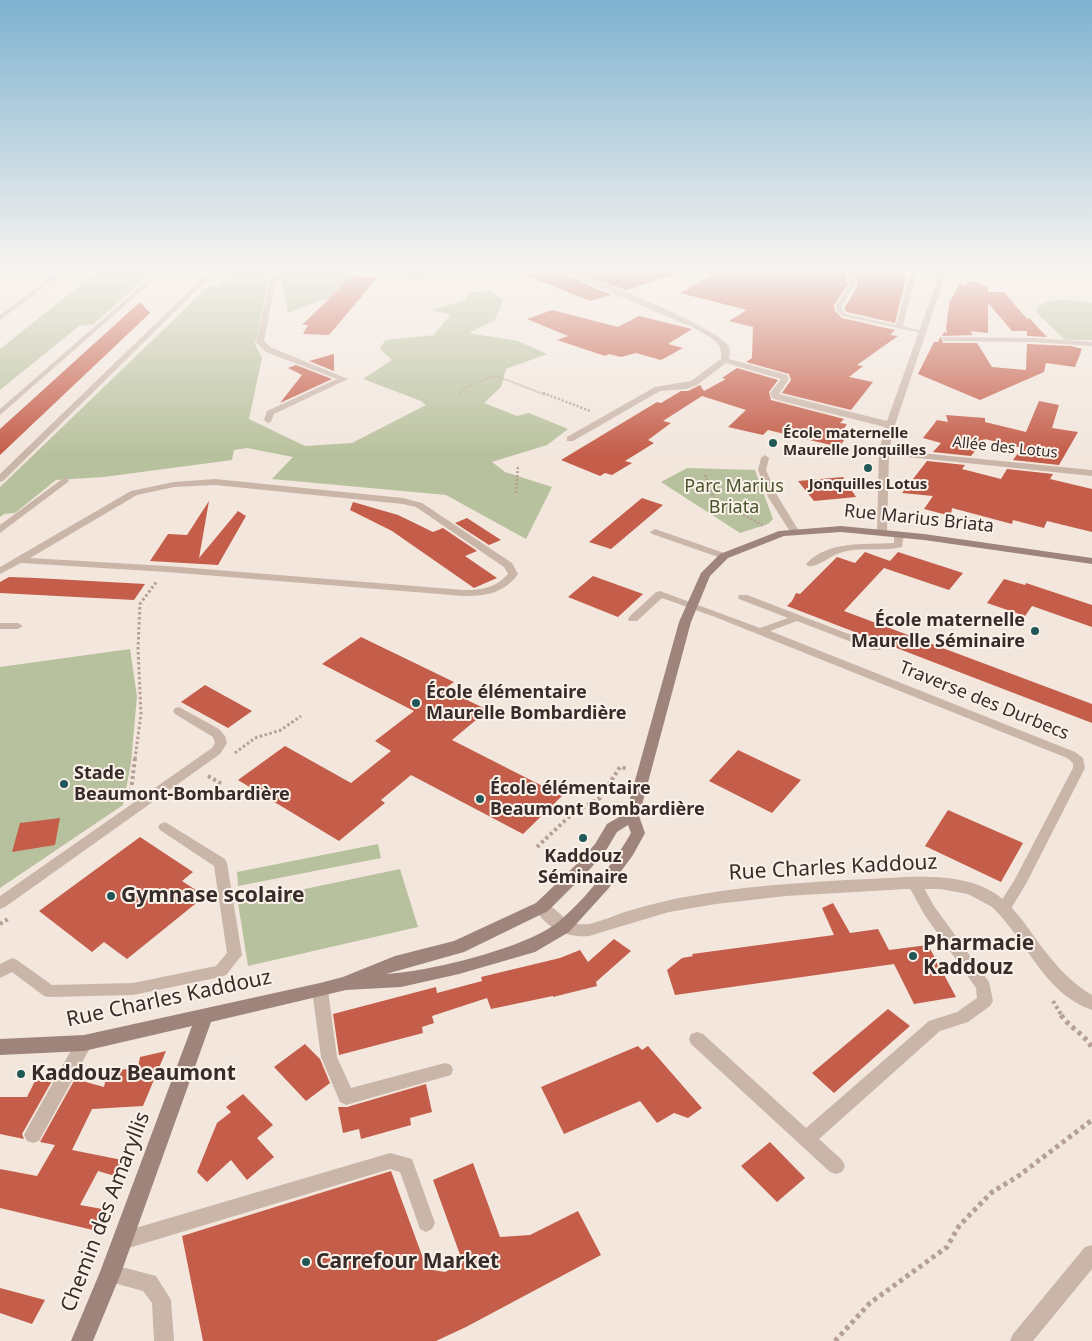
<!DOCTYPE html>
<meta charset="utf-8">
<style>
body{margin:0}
canvas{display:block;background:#f2e6dd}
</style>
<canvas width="1092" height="1341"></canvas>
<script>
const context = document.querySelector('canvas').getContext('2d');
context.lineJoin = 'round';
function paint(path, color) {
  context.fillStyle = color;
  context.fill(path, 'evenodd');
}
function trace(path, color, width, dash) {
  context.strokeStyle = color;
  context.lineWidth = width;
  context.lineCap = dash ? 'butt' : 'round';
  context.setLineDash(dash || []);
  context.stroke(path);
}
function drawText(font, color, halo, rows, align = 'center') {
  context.font = font + ' "Noto Sans",sans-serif';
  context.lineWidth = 4;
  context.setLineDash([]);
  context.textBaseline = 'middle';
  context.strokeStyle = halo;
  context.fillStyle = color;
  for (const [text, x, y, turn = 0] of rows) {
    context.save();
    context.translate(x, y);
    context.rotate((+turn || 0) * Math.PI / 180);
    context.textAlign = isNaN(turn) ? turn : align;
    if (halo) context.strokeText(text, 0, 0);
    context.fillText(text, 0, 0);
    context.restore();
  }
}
const green = new Path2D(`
 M103 267H158L94 324 79 326 0 390V349Z
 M299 267H442L448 270C442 273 436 277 430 278 415 281 380 278 369 268L355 270 348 285 351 297 321 300 288 313 281 281Z
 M248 268H271L255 344 262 358 249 419 305 446 352 443 426 405 421 401 363 379 392 360 380 349 385 340 434 335 450 315 432 310 465 300 469 293 491 291 503 300 495 320 469 333 518 341 547 354 506 369 501 387 484 403 517 416 529 413 568 429 547 445 492 462 505 472 552 487 526 539 446 495 272 479 293 457 247 448 234 450 232 460 104 477 56 480 15 513 4 514 0 517V487L209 286H218L234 270Z
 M1066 299 1092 303V340H1065L1036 312 1039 305 1051 301Z
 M687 468 755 470 773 519 768 524 740 533 661 482Z
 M130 649 137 696 131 763 123 805 0 888V667Z
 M378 844 381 858 238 886 237 872Z
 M400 869 418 927 248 966 238 903Z`);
const building = new Path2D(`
 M506 267H549L611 295 590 301Z
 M560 267H686V271L626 290Z
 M726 267H905L902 277 906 278 895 323 847 312 844 309 858 285 856 279 858 273 854 270 849 272 846 278 848 284 834 305 835 311 842 318 895 330 890 335 898 336 857 365 863 366 849 377 873 382 851 410 782 393 791 380 789 374 746 362 752 358 753 327 729 321 747 310 680 293Z
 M352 276 378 277 329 335 303 334 308 325H302Z
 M968 281 981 283 988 288V292H1004L1028 320V317L1047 337 1027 336V331H1012L988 303V333L970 331 973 335 942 336 944 332 947 333 946 328 950 298 951 300 959 284 966 285Z
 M140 302 150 313 0 455V429Z
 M552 310 618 327 639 316 692 329 668 344 683 348 661 360 636 353 621 357 609 354 605 356 557 340 568 336 527 319Z
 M941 336 943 343H977L992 367 1026 370 1027 344 1071 346 1082 349 1075 367 1046 363 1044 372 980 400 918 374 934 342H938Z
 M334 354V371L309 361Z
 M296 365 332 379 280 403 302 375 288 368Z
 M737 368 778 380 769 392 771 400 844 419 840 423 847 424 843 430 851 431 839 447 768 430 763 435 728 427 746 410 702 396 663 421 671 423 648 440 654 443 625 461 632 463 612 475 605 473 600 476 561 460 657 402 661 403 681 391H688L700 385 704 391 726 379 722 378Z
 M1039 401 1059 405 1052 428 1078 432 1059 465 1013 460 1022 448 985 439 971 456 933 452 941 443 923 438 937 420 948 422 946 415 985 418V422L1026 432Z
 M927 461 965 465 962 469 1001 479 1007 469 1053 474 1050 479 1092 489V532L1047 521 1044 528 1013 520 1012 524 952 508 951 516 924 509 933 496 902 493Z
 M843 477 856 497 814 501 798 481Z
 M642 498 663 505 611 549 589 542Z
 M209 501 199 558 238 511 246 516 218 565 150 561 168 534 187 535Z
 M353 502 398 515 433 532 443 528 477 551 465 556 497 578 474 588 392 531 350 510Z
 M467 518 501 540 489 545 455 523Z
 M865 552 890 561 898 552 963 573 949 590 884 568 844 611 1092 704V723L787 606 792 601 796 593 800 594 837 557 855 563Z
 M593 576 643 594 618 617 568 597Z
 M9 577 36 578 145 584 134 600 0 593V582Z
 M1004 579 1025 585 1026 583 1092 605V627L1032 606 1025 616 987 603Z
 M361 637 454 682 444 689 488 710 452 740 562 796 523 834 411 775 381 800 385 803 339 841 238 780 285 746 351 783 391 751 375 741 414 711 322 664Z
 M205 685 252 711 228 728 181 702Z
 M738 750 801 780 772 813 709 781Z
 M948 810 1023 843 1001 882 925 846Z
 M60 818 55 845 12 852 20 823Z
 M140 837 193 872 182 881 205 896 127 959 104 942 92 952 39 911Z
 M833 903 850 933 878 929 889 950 928 945 956 997 914 1004 894 964 675 995 667 970 682 958 693 956 692 954 834 935 822 908Z
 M614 939 631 951 596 982 597 986 553 997V996L491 1009 487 998 432 1016 434 1023 422 1027 423 1033 339 1055 333 1014 436 987 437 993 482 981 481 977 560 958 580 950 588 962Z
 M888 1009 910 1026 834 1093 812 1073Z
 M305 1044 320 1059 330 1083 306 1101 274 1067Z
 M638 1046 642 1050 648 1046 702 1108 688 1118 674 1113 657 1123 640 1101 564 1134 541 1087Z
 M166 1051 143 1106 92 1109 72 1150 122 1160 115 1176 98 1171 80 1205 102 1209 93 1230 0 1208V1169L37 1176 55 1145 40 1142 75 1079 104 1087 108 1071 138 1068 140 1057Z
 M53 1079 22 1134 24 1139 0 1134V1097H27L35 1081Z
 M426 1084 432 1112 410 1118 411 1125 361 1139 359 1129 343 1133 338 1107H347Z
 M243 1094 273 1125 257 1138 274 1157 247 1180 231 1160 207 1182 197 1172 217 1123 231 1112 226 1107Z
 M770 1142 805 1178 777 1202 741 1166Z
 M473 1163 500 1237 530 1235 578 1211 601 1255 466 1327 436 1341H203L182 1236 391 1171 427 1269 445 1272 463 1263 433 1180Z
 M0 1288 45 1300 32 1324 0 1313Z`);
const pathFar4 = new Path2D(`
 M460 395 462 389 490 377H499L546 395`);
const pathFar3 = new Path2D(`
 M543 393 590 411
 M705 475 715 502 737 511 764 526
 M516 493 518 465`);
const pathFar2 = new Path2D(`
 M235 753 255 738 281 730 301 716
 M135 759 141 714 138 648 140 604 157 581`);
const pathFar1 = new Path2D(`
 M208 776 222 784
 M131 791 135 758
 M537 847 573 813 600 798 620 767 628 769
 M0 924 8 919
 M1053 1001 1062 1016`);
const path = new Path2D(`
 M1061 1015C1070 1028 1085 1034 1092 1048
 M835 1341 870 1303 947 1247 959 1226 992 1192 1017 1177 1092 1120`);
const lane = new Path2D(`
 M64 267H71L0 320V315Z
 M163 267H169L0 415V409Z
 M214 267H220L3 481 0 482V474Z
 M912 267H918L903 326 925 332V334L842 316 836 310V306L850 284 848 279 851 273 853 272 856 274 854 279 856 284 842 306V310L846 314 896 325Z
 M765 455 769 458 766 470 778 497 799 531 797 533H791L768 497 758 470 761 458Z
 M65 477 69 480 68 482 0 533V525Z
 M215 479 403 498 422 503 512 563 518 574C504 593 487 596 464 596L167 572 21 563 0 574V567L131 491 174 482ZM215 485 403 504 416 507 504 567 508 574C495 588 483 590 464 590L167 566 30 558 137 495 174 487Z
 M655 529 727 554 729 556 724 559 721 558 652 534 650 532Z
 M899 531 904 534 902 547C882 552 860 546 840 553 830 556 817 568 808 566L806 564C828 540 865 545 894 543V534Z
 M660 591 760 628 788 618 739 599 738 597 739 595H747L880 646 881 648 880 650H872L797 621 770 631 1075 752 1083 758 1085 768 1027 882 1009 912 1004 914 999 912 997 908 1015 879 1073 768V763L1067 758 715 617 662 598 637 621H629L628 619 629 617 656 592Z
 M0 623H18L23 626 18 629H0Z
 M179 707 219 729 225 736 227 743 220 754 5 907 0 909V896L212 748 215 743 213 737 175 714 173 711 175 708Z
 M165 822 225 859 227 863 242 955 226 975 221 977 133 995 49 997 44 996 12 972 0 978V964L12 958 17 960 52 985 133 983 216 966 227 953 214 866 160 830 158 827 160 824Z
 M914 878 919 879 934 906 989 982 993 1001 990 1006 968 1022 940 1031 819 1139 842 1160 845 1166 842 1172 836 1174 830 1172 691 1044 689 1039 691 1034 697 1032 703 1034 806 1128 929 1021 957 1012 977 998 976 988 924 914 907 883 909 879Z
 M320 984 325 985 328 990 337 1057 351 1088 445 1063 451 1065 453 1070 451 1075 346 1105 340 1102 321 1057 312 990 315 985Z
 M84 1036 90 1038 92 1043 90 1048 39 1141 33 1143 27 1141 24 1135 27 1129 78 1038Z
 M390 1153 412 1159 435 1223 432 1229 426 1232 420 1229 400 1172 390 1169 122 1250 115 1248 113 1241 115 1234 122 1232Z
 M1092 1245V1269L1033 1341H1010L1013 1334 1085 1247Z
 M110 1264 156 1276 171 1300 174 1341H154L152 1303 143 1291 103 1280 101 1273 103 1266Z`);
const street = new Path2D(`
 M0 267H7L0 273Z
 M297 267H331L328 269 292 272 276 281 264 341 272 348 348 379 274 414 271 422 268 423 264 420 267 411 337 379 266 352 256 342 270 280 282 270Z
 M551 267C574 267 713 326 727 344 731 348 730 353 729 359L787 375 789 379 779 394 887 421 942 267H948L895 425 889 450 1092 470V476L889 455 887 532 882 535 878 534 877 532 879 452 885 427 777 400 772 398 770 393 781 379 726 363 697 385 687 389 660 391 573 441H567V437L655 387 691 381 721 359C724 341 707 336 694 328Z
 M943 337 1033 338 1092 342V346L1033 342 946 341H943Z
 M906 877C940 876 981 877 1007 903 1022 917 1032 935 1045 951 1058 968 1073 984 1092 995V1010C1043 993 1027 940 992 907L968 894 940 889H906L786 896 716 904 669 912 589 936C567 938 545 928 534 907L536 903C554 897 561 928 589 924 602 921 616 915 628 911 649 905 670 899 691 896 762 883 834 881 906 877Z`);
const secondary = new Path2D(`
 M841 526 924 534 1092 558V564L924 540 841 532 784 536 728 558 710 576 691 622 639 816 645 833 633 855 608 889 569 932 535 952 459 974 401 987 346 990 211 1022 121 1273 93 1341H71L100 1272 192 1026 84 1051 0 1055V1039L84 1035 320 983 343 977 395 956 454 941 536 903 580 861 595 844 607 824 626 813 679 622 701 573 720 554 779 531ZM628 825 631 833C614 863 585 900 558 922 527 948 427 972 386 974L464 952 548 911 590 869 605 852 617 832Z`);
const markers = [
 [773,443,5,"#1f5857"],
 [868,468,5,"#1f5857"],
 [1035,631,5,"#1f5857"],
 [416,703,5,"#1f5857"],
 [64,784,5,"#1f5857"],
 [480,799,5,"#1f5857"],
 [583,838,5,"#1f5857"],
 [111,896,5,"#1f5857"],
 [913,956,5,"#1f5857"],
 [21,1074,5,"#1f5857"],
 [306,1262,5,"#1f5857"]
];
const farPoinames = [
 ["École maternelle",783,434],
 ["Maurelle Jonquilles",783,451],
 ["Jonquilles Lotus",868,485,"center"]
];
const farStreetnames = [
 ["Allée des Lotus",1005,448,6]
];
const parkNames = [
 ["Parc Marius",734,487],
 ["Briata",734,508]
];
const streetNames = [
 ["Rue Marius Briata",919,519,6],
 ["Traverse des Durbecs",984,701,22]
];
const poiNames = [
 ["École maternelle",1025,621,"right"],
 ["Maurelle Séminaire",1025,642,"right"],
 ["École élémentaire",426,693],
 ["Maurelle Bombardière",426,714],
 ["Stade",74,774],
 ["Beaumont-Bombardière",74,795],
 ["École élémentaire",490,789],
 ["Beaumont Bombardière",490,810],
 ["Kaddouz",583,857,"center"],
 ["Séminaire",583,878,"center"]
];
const nearStreetnames = [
 ["Rue Charles Kaddouz",833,868,-3],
 ["Rue Charles Kaddouz",169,999,-12],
 ["Chemin des Amaryllis",106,1212,-69]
];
const nearPoinames = [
 ["Gymnase scolaire",121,896],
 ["Pharmacie",923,944],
 ["Kaddouz",923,968],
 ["Kaddouz Beaumont",31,1074],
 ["Carrefour Market",316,1262]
];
paint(green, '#b8c19d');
paint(building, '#c45d49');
trace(pathFar4, '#b69f93', 2, [1, 1]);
trace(pathFar3, '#b69f93', 2.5, [2, 2]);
trace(pathFar2, '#b69f93', 3, [2.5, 2.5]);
trace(pathFar1, '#b69f93', 4, [3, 3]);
trace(path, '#b69f93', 5, [4, 4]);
paint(lane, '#cab5a9');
paint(street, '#cab5a9');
paint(secondary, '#9e847a');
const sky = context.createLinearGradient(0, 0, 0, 455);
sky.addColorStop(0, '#7db2d0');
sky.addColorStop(0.59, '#f9f4f0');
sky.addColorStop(1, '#f9f4f000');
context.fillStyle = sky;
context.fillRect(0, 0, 1092, 455);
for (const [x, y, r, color] of markers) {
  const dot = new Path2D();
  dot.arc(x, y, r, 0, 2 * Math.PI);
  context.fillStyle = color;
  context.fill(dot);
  trace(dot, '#faf1e9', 2);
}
drawText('bold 15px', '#372c29', '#faf1e9', farPoinames, 'left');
drawText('15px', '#372c29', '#faf1e9', farStreetnames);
drawText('18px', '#4a552d', '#faf1e9', parkNames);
drawText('18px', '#372c29', '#faf1e9', streetNames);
drawText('bold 18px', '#372c29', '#faf1e9', poiNames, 'left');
drawText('21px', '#372c29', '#faf1e9', nearStreetnames);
drawText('bold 21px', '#372c29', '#faf1e9', nearPoinames, 'left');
</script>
